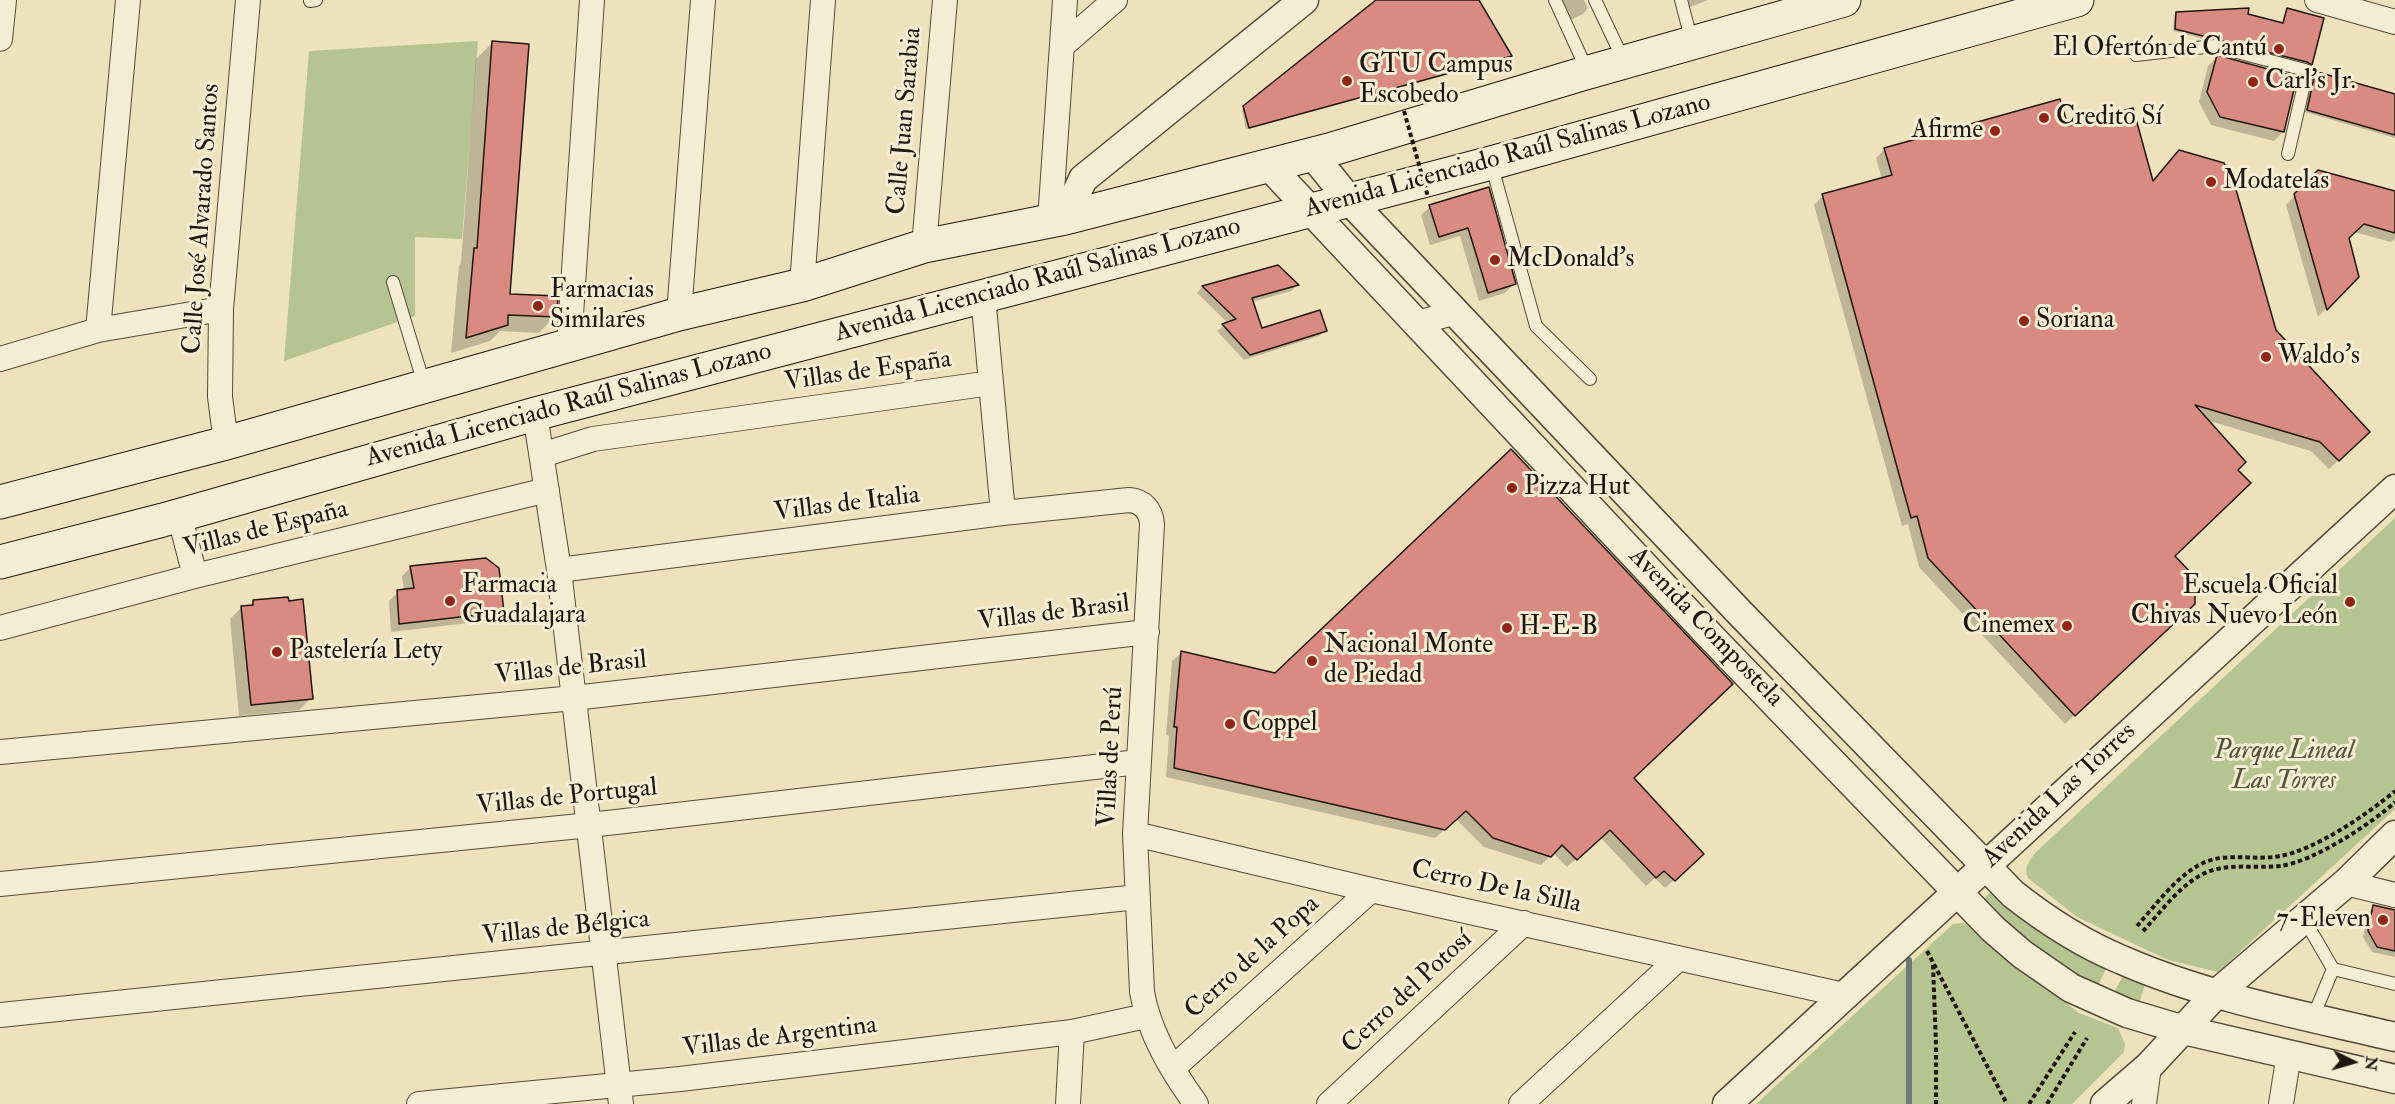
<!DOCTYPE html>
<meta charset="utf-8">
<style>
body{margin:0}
#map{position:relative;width:2395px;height:1104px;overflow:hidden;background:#eee2bc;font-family:"IM FELL Double Pica",serif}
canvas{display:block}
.north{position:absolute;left:2323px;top:1032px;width:60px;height:60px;-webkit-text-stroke:4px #f4ecd3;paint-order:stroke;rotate:95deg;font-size:16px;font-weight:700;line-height:24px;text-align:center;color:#20170e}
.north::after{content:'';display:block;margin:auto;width:21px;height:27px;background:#20170e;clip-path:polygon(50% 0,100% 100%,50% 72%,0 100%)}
</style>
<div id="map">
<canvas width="2395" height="1104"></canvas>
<div class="north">N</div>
</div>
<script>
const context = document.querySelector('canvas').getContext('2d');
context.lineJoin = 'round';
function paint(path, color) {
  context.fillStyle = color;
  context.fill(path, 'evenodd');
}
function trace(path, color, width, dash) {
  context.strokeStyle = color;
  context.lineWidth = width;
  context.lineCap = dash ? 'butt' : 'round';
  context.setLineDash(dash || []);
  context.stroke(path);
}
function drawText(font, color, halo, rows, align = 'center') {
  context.font = font + ' "IM FELL Double Pica",serif';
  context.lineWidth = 6;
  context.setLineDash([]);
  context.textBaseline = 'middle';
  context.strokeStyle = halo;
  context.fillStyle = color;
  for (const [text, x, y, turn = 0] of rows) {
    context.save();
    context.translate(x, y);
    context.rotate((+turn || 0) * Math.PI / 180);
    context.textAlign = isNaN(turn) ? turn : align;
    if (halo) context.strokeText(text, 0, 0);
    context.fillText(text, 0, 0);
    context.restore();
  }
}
const green = new Path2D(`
 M478 41 462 239 415 237V316L284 361 309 51Z
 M2395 518V809L2218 972 2168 960 2077 917 2028 878C2023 868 2029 862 2035 853Z
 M1990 892 2048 937 2108 964 2097 988 2037 947 1983 900Z
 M1965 923 2079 1013 2118 1028 2125 1044 2124 1052 2072 1104H1756L1953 924Z
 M2125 972 2146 982 2139 1003 2113 995Z`);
const shadow = new Path2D(`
 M1379 0H1477L1510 55 1246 129 1242 110 1244 107Z
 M1555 0H1584L1588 8 1583 14 1566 22Z
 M1678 0H1708L1685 9Z
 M2287 10 2322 19 2308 67 2304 64 2173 31 2174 16 2176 13 2246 15 2282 24Z
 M492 43 509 295 555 316 539 333 500 331 490 341 451 353 459 266 461 263 476 59Z
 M2217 57 2283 132 2274 141 2211 125 2199 102 2208 66Z
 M2314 73 2395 95V138L2305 112 2312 75Z
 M2067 128 2152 183 2274 331 2368 432 2329 469 2311 451 2206 420 2236 470 2173 556 2184 613 2065 724 1919 567 1908 524 1902 526 1814 205 1823 196 1882 179 1876 158 1885 149Z
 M2318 172 2395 193V239L2391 242 2354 232 2348 238 2357 277 2318 317 2286 205Z
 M1488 189 1514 284 1505 293 1479 301 1460 236 1430 245 1421 215 1430 207Z
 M1277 267 1297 285 1291 291 1252 302 1261 330 1325 331 1319 336 1244 360 1217 331 1228 323 1197 293 1202 287Z
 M411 567 503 611 494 620 391 632 389 601 398 592 404 591 402 576Z
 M253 602 311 698 299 710 239 716 230 619 242 607H248Z
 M1181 653 1632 778 1693 863 1665 888 1655 878 1646 886 1600 837 1567 867 1553 853 1541 865 1484 847 1456 819 1435 838 1166 777 1169 736 1166 735 1172 661Z
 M2374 907 2395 911V957L2372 952 2363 937 2368 913Z`);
const stream = new Path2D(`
 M1909 1104V960`);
const building = new Path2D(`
 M1376 0H1479L1512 56 1249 128 1243 106Z
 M2249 8 2248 14 2283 23 2287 8 2324 18 2312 65 2307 62 2175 29 2176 12Z
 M492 41 529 44 510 294 558 296 557 317 508 315V325L466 338 474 248H477Z
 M2217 55 2297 77 2284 132 2220 117 2207 92Z
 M2314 71 2395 94V135L2307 110 2314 78Z
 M2060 99 2068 126 2133 108 2153 181 2179 150 2224 163 2233 179 2276 330 2370 432 2339 461 2320 442 2195 405 2246 462 2238 470 2251 483 2175 556 2195 577V604L2075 716 1928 558 1917 516 1911 518 1822 194 1892 175 1884 148Z
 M2318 170 2395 191V233L2364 224 2349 238 2359 277 2327 310 2294 194Z
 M1489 187 1516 284 1488 293 1468 228 1439 237 1429 205Z
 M1278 265 1299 285 1252 298 1262 328 1320 310 1327 331 1250 355 1222 324 1236 319 1202 286Z
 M1511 449 1733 684 1634 778 1704 854 1675 881 1664 871 1656 878 1610 830 1577 860 1562 845 1551 857 1493 838 1466 811 1445 830 1174 768 1177 727H1174L1181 651 1275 673Z
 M486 558 499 568 504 612 399 624 397 590 414 588 410 566Z
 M288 597 289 601 303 599 313 699 251 705 241 606 253 605V600Z
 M2373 905 2395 910V951L2377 947 2368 931Z`);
const path = new Path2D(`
 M2137 926C2156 905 2176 876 2203 863 2226 852 2255 861 2280 856 2315 850 2368 814 2395 791
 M2143 931C2161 912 2179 886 2203 874 2226 862 2254 869 2280 866 2313 862 2371 824 2395 802
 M1927 951 2007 1104
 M1933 965 1936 1045V1104
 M2029 1104 2075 1032
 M2047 1104 2087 1038`);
const service = new Path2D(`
 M1555 0 1587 70
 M1595 0 1624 61
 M1681 0 1692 42
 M310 1 316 0
 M2136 55 2214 46 2305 70 2306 76 2288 154
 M1491 163 1536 326 1590 379
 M393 282 424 384
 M1412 318 1450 308
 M1422 328 1460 317
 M2304 919 2333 969 2313 1017
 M2333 969 2395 984`);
const minor = new Path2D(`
 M2317 0 2395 22
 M0 39 4 0
 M1062 46 1115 0
 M1050 221 1065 0
 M924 246 945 0
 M802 285 823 0
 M983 296 1003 513
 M679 314 703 0
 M98 330 128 0
 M569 345 592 0
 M0 359 98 330 221 309
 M535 414 559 570 621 1104
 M226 443 220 397 221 309 248 0
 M542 455 593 439 991 383
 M179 514 195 576
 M559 570 1003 513 1129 500C1143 501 1151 510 1152 524L1135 834 1142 992C1149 1033 1172 1071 1196 1104
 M0 628 195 576 547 490
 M0 752 574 698 1147 632
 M1135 834 1371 890 1844 995
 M2346 883 2395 895
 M0 884 590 825 1138 762
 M0 1015 1138 897
 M1173 1068 1371 890
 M419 1104 680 1079 1072 1032 1146 1016
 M1068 1104 1072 1032
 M1329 1104 1524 923
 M1521 1104 1678 959
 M2144 1104 2149 1066
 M2281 1104 2289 1054`);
const tertiary = new Path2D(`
 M1312 154 1350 201 1739 612 2013 894C2046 920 2083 944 2122 960 2209 998 2303 1015 2395 1037
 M1269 166 1712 638 1993 929 2022 954 2071 988 2127 1013 2184 1030 2395 1079
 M1065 218 1083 179 1304 0
 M1727 1104 2395 489
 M2105 1104 2149 1066 2216 994 2346 883 2395 835`);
const secondary = new Path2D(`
 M0 502 226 443 679 314 802 285 924 246 1065 218 1329 150 1582 74 1844 0
 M0 562 163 520 535 414 1491 163 2077 0`);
const pathBridge = new Path2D(`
 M1404 111 1428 197`);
const markers = [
 [2279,49,6,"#8f2418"],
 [1347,81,6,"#8f2418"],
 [2253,82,6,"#8f2418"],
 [2044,118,6,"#8f2418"],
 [1995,131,6,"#8f2418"],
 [2211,182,6,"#8f2418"],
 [1495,260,6,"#8f2418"],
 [538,306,6,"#8f2418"],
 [2024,321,6,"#8f2418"],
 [2266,357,6,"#8f2418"],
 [1512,488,6,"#8f2418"],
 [450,601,6,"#8f2418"],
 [2350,602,6,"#8f2418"],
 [2067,626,6,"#8f2418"],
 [1507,628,6,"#8f2418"],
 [277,652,6,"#8f2418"],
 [1312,661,6,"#8f2418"],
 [1230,724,6,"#8f2418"],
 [2383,920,6,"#8f2418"]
];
const poiNames = [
 ["El Ofertón de Cantú",2267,49,"right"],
 ["GTU Campus",1359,66],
 ["Escobedo",1359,96],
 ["Carl's Jr.",2265,82],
 ["Credito Sí",2056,118],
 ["Afirme",1983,131,"right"],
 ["Modatelas",2223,182],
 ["McDonald's",1507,260],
 ["Farmacias",550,291],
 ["Similares",550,321],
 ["Soriana",2036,321],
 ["Waldo's",2278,357],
 ["Pizza Hut",1524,488],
 ["Farmacia",462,586],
 ["Guadalajara",462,616],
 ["Escuela Oficial",2338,587,"right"],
 ["Chivas Nuevo León",2338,617,"right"],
 ["Cinemex",2055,626,"right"],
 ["H-E-B",1519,628],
 ["Nacional Monte",1324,646],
 ["de Piedad",1324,676],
 ["Pastelería Lety",289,652],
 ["Coppel",1242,724],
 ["7-Eleven",2371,920,"right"]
];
const streetNames = [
 ["Calle Juan Sarabia",906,121,-85],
 ["Avenida Licenciado Raúl Salinas Lozano",1508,157,-15],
 ["Calle José Alvarado Santos",203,219,-86],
 ["Avenida Licenciado Raúl Salinas Lozano",1038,281,-15],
 ["Villas de España",868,372,-8],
 ["Avenida Licenciado Raúl Salinas Lozano",569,406,-15],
 ["Villas de Italia",847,505,-7],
 ["Villas de España",266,530,-14],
 ["Villas de Brasil",1054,614,-7],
 ["Avenida Compostela",1705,628,46],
 ["Villas de Brasil",571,669,-6],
 ["Villas de Perú",1112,757,-87],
 ["Avenida Las Torres",2060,796,-43],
 ["Villas de Portugal",567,798,-6],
 ["Cerro De la Silla",1496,888,12],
 ["Villas de Bélgica",566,929,-6],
 ["Cerro de la Popa",1253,958,-42],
 ["Cerro del Potosí",1408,993,-43],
 ["Villas de Argentina",780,1038,-7]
];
const parkNames = [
 ["Parque Lineal",2284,752],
 ["Las Torres",2284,782]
];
paint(green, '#b6c492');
paint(shadow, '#0003');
trace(stream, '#6c7976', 6);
paint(building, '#da8b81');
trace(building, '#20170e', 1.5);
trace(service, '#544a3a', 14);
trace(minor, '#544a3a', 26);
trace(tertiary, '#544a3a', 31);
trace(secondary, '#20170e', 35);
trace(path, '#20170e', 4, [4.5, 3]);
trace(service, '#f4ecd3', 12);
trace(minor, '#f4ecd3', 24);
trace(tertiary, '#f4ecd3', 28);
trace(secondary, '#f4ecd3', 33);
trace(pathBridge, '#20170e', 4, [4.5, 3]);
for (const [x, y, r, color] of markers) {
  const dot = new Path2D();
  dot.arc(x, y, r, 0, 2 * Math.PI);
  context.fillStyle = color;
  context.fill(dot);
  trace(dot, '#f4ecd3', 2);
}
drawText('26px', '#20170e', '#f4ecd3', poiNames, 'left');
drawText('26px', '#20170e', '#f4ecd3', streetNames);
drawText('italic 26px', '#54543c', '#f4ecd3', parkNames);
</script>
